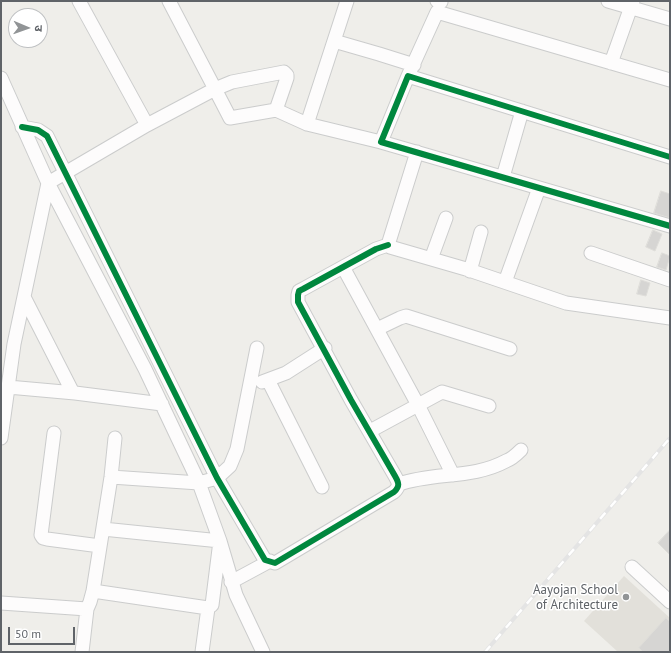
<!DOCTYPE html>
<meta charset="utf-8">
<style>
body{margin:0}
#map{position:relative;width:671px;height:653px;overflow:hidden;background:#efeeea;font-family:"PT Sans","Noto Sans Devanagari",sans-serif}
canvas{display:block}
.frame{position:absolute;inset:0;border:2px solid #5f6368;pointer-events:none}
.north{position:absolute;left:8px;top:8px;width:40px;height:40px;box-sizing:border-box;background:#fff;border:1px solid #bfc1c3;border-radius:50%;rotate:92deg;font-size:11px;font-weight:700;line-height:16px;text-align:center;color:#5f6368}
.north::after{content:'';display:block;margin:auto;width:14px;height:18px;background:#919496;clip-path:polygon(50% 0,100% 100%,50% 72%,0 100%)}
.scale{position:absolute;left:8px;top:627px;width:67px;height:18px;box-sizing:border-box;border:2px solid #5f6368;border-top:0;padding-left:5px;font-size:12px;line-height:14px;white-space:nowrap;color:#5f6368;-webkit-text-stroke:3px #fff;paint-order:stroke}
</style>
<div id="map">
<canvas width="671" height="653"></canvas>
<div class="frame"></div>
<div class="north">उ</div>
<div class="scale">50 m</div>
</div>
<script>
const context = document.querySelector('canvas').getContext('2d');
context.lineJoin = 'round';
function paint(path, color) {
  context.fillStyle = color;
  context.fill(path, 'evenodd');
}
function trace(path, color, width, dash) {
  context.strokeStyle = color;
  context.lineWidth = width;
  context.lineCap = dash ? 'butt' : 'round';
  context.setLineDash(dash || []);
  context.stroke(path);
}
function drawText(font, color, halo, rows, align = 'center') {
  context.font = font + ' "PT Sans",sans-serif';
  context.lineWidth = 3;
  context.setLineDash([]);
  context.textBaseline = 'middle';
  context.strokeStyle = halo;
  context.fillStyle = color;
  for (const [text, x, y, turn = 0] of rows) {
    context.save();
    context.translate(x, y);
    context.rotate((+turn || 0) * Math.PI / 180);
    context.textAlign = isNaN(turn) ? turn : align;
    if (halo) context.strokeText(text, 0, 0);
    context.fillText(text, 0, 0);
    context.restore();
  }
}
const education = new Path2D(`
 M624 576 670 618V652H618L584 621Z`);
const building = new Path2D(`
 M661 191 670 194V218L654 213Z
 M653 230 662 234 655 251 646 247Z
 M662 253 670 256 666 270 657 267Z
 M641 280 650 283 646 296 637 294Z
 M670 530V555L658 543Z
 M666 618 670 622V652H643L639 648Z`);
const minor = new Path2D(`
 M79 1 147 125
 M437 1 441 2
 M608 1 670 19
 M334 41 379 54 414 65
 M611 63 633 1
 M408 76 437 12 670 80
 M1 78 48 183 147 125 215 89 169 1
 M276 110 287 78V75L284 72 232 82 215 89 230 118 276 110 307 124 381 142
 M307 124 347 1
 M22 127 38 130 47 136 217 478 265 560 275 563 394 492C400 486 399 483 395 476L351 400 298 302V295L299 291 303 289 376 249 388 245
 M417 152 388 245 390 247 466 269 566 303 670 318
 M670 157 408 76 381 142 670 226
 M503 177 522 111
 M591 253 670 280
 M431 259 446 218
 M343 267 418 405 370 431
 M470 271 481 232
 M505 282 539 188
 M24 297 72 391 75 393 162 404
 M377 329 400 318 406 316 510 349
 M268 380 322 487
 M262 382 286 373 325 348
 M8 387 75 393
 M54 433 41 535 43 538 47 539 100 546
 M1 438 14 344 48 183 145 369 199 483 217 478 230 466 237 449 257 348
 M453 475 418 405 442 392 489 406
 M399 484C434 472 473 479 506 461 512 459 517 454 521 450
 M103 529 220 541 236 595 263 652
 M632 567 670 602
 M231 582 270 561
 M93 591 208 608 212 605 220 541 199 483 111 477
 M1 603 87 609
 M82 652 87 609 90 602 93 591 111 477 115 438
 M202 652 208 608`);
const rail = new Path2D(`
 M485 652 670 438`);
const cycleway = new Path2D(`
 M22 127 38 130 47 136 217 478 265 560 275 563 394 492C400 486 399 483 395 476L351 400 298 302V295L299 291 303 289 376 249 388 245
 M670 157 408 76 381 142 670 226`);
const markers = [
 [626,597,4,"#919496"]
];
const poiNames = [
 ["Aayojan School",618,590],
 ["of Architecture",618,605]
];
paint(education, '#e2e0da');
paint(building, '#d6d5d3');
trace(building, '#deddd9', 1);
trace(minor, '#cbcccc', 15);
trace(minor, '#fdfcfc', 13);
trace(rail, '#e4e4e4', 4);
trace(rail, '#fff', 2.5, [8]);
trace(cycleway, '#00873e', 6);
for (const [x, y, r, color] of markers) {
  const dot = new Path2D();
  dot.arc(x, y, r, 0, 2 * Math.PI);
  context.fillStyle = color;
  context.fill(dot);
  trace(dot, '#fff', 1.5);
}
drawText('13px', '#5f6368', '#fff', poiNames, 'right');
</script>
